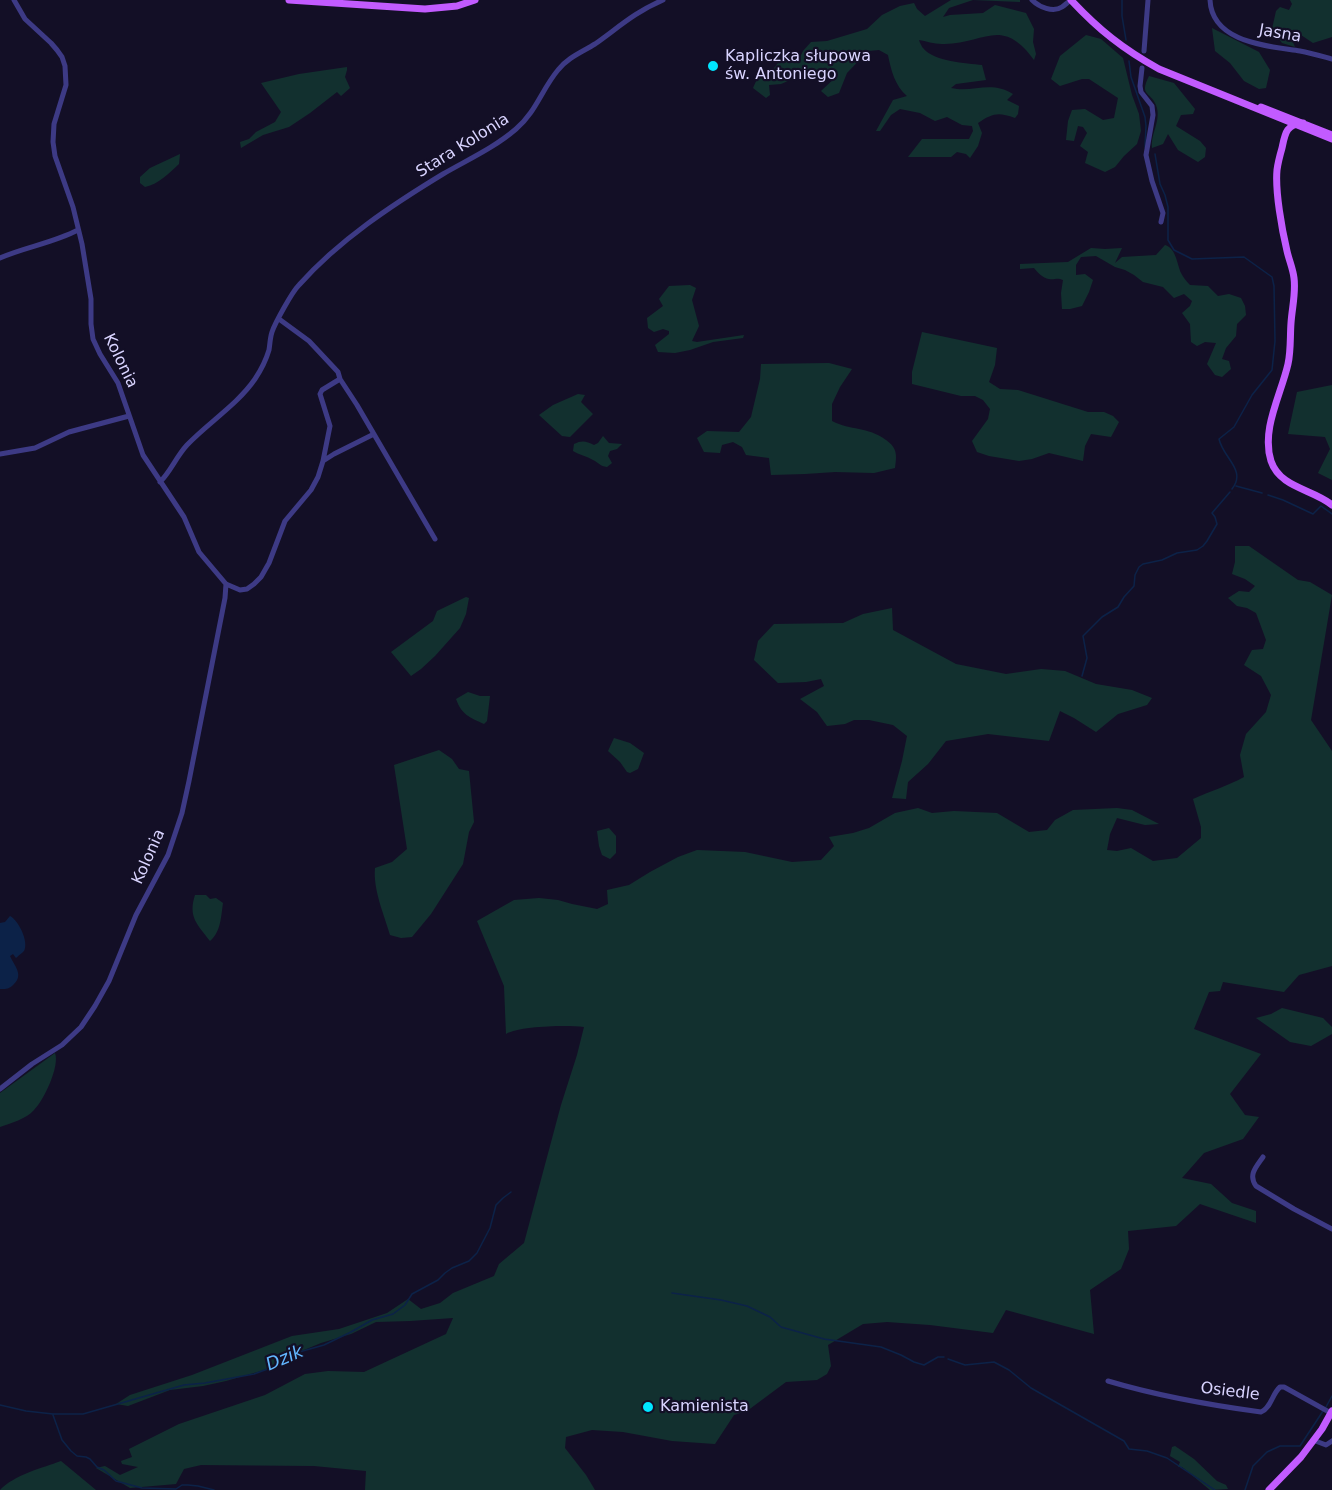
<!DOCTYPE html>
<meta charset="utf-8">
<style>
body{margin:0}
canvas{display:block;background:#130f26}
</style>
<canvas width="1332" height="1490"></canvas>
<script>
const context = document.querySelector('canvas').getContext('2d');
context.lineJoin = 'round';
function paint(path, color) {
  context.fillStyle = color;
  context.fill(path, 'evenodd');
}
function trace(path, color, width, dash) {
  context.strokeStyle = color;
  context.lineWidth = width;
  context.lineCap = dash ? 'butt' : 'round';
  context.setLineDash(dash || []);
  context.stroke(path);
}
function drawText(font, color, halo, rows, align = 'center') {
  context.font = font + ' "DejaVu Sans",sans-serif';
  context.lineWidth = 4.5;
  context.setLineDash([]);
  context.textBaseline = 'middle';
  context.strokeStyle = halo;
  context.fillStyle = color;
  for (const [text, x, y, turn = 0] of rows) {
    context.save();
    context.translate(x, y);
    context.rotate((+turn || 0) * Math.PI / 180);
    context.textAlign = isNaN(turn) ? turn : align;
    if (halo) context.strokeText(text, 0, 0);
    context.fillText(text, 0, 0);
    context.restore();
  }
}
const green = new Path2D(`
 M951 0H1020V2L973 0 949 8 943 17 950 15 983 13 995 5 1026 13 1034 29 1033 42 1036 54 1034 60C1001 15 984 45 942 44 934 44 926 41 919 40 919 41 922 47 923 48 934 62 966 63 982 65L986 80 956 84 951 88C973 93 991 80 1013 94L1007 100 1019 106 1018 114 1015 118C998 112 993 113 978 123L982 133 978 146 970 158 966 154 957 152 951 157H908L922 139H969L973 131 972 126 962 125 947 117 935 121 920 113 900 109 891 115 880 131H876L893 100 907 96C895 86 891 70 888 55L879 50 868 51 847 73 839 93 828 97 821 91 838 75 835 72 816 78 806 73 781 84 769 85 770 95 766 98 753 88 757 79 771 72 787 51 794 53 800 57 803 51 811 42 827 41 867 29 882 15 900 6 914 3 917 9 925 16Z
 M1290 0H1332V37L1313 43 1301 35 1287 28 1295 47 1282 43 1272 29 1276 11 1280 7 1289 10 1292 4Z
 M1212 28 1259 52 1270 70 1266 88 1259 89 1244 81 1230 63 1215 51Z
 M1086 35 1101 39 1123 58 1132 95 1139 114 1141 131 1137 144 1124 156 1115 167 1105 172 1085 163 1088 152 1080 146 1087 133 1083 127 1078 126 1074 141 1066 140 1068 121 1072 110 1085 109 1103 120 1114 118 1118 98 1089 79H1082L1060 86 1051 79 1060 56Z
 M347 67V70L345 77 350 88 341 96 337 92 310 113 289 127 263 135 241 148 240 142 249 139 256 132 275 122 281 112 261 83 299 74Z
 M1149 76 1174 83 1195 109 1193 114 1181 115 1176 126 1200 141 1206 148 1205 157 1198 162 1178 150 1168 134 1163 144 1152 148C1150 134 1162 120 1156 105 1150 91 1139 96 1149 76Z
 M180 154 179 164C169 173 159 184 145 187L140 183V177L150 168Z
 M1165 245C1176 248 1177 264 1181 273 1183 277 1187 282 1190 285L1208 286 1218 296 1229 294 1241 298 1245 306 1246 315 1237 324 1236 336 1226 348 1222 359 1229 361 1231 369 1222 377 1215 375 1207 364 1216 343 1205 342 1197 346 1191 342 1190 324 1182 313 1190 306 1192 301 1184 294 1174 298 1163 287 1143 282 1134 275 1125 270 1115 267 1096 256 1081 257 1076 265V275L1085 274 1093 280 1089 292 1082 306 1070 309H1062L1061 293 1063 280C1057 277 1055 280 1049 279 1043 278 1037 272 1034 268L1020 269V264L1068 262 1091 248 1105 249 1122 248 1115 263 1122 257 1156 255Z
 M690 285 696 288 692 300 699 326 692 341 697 342 744 335 743 338 713 342 690 350 675 353 658 352 655 345 669 334V331L663 329 654 332 648 328 647 318 663 306 659 299 669 286Z
 M922 332 997 348 995 365 989 382 1000 389 1018 390 1088 412H1104L1113 416 1119 422 1111 437 1091 434 1085 446 1083 461 1049 453 1032 459 1019 461 989 456 977 452 972 441 988 419 990 409 983 400 975 396H961L912 384V372Z
 M829 363 852 369 840 387 832 404V421C851 431 867 426 886 440 897 448 897 454 895 468L874 473 835 472 805 474 771 475 769 458 746 455 742 447 733 442 722 445 720 453 704 452 697 438 707 431 739 432 751 417 760 379 761 364Z
 M1332 385V480L1318 473 1330 449 1325 437 1288 434 1297 392Z
 M578 394 585 395 581 402 593 414 570 437 562 436 539 415 553 405Z
 M603 436 609 443 622 444 617 449 610 451 608 456 612 463 607 467C600 466 599 463 593 460 587 456 579 455 573 451L574 444C582 440 586 441 594 445L598 443Z
 M1235 546H1249L1298 580 1310 582 1332 595 1311 720 1332 751V966L1299 975 1284 992 1223 982 1220 991 1209 992 1194 1029 1261 1054 1230 1094 1245 1115 1259 1117 1243 1139 1204 1153 1182 1178 1211 1184 1232 1203 1256 1211V1223L1200 1204 1176 1226 1128 1231 1129 1249 1121 1269 1090 1290 1094 1334 1006 1310 993 1333 930 1325 887 1322 863 1324 828 1345 831 1366 827 1374 817 1380 786 1382 747 1411 734 1415 715 1444 672 1441 623 1432 592 1430 566 1437 565 1448 586 1475 595 1490H365L366 1471 314 1466 201 1465 184 1469 176 1484 130 1488 96 1468 105 1466 120 1475 138 1467 122 1464 121 1461 132 1457 129 1449 179 1424 265 1395 305 1374 328 1371 364 1372 446 1334 453 1318 410 1321 376 1322 351 1334 321 1343 287 1357 268 1369 226 1381 203 1386 170 1390 128 1406 116 1404 130 1395 192 1375 292 1336 339 1329 387 1313 408 1299 421 1309 440 1303 453 1293 494 1276 499 1264 524 1243 561 1105 577 1055 584 1027C567 1025 520 1026 506 1034L504 986 477 921 514 900 539 898 558 900 572 904 597 909 608 904 607 890 629 885 650 872 678 857 697 850 745 852 792 862 821 860 834 846 829 837 853 833 869 828 895 813 918 808 932 813 954 811 997 813 1029 832 1047 830 1055 820 1073 810 1117 808 1132 810 1159 824 1145 825 1117 818 1110 834 1107 850 1117 851 1131 848 1153 861 1177 858 1201 838V827L1193 799C1210 791 1228 786 1244 777L1240 755 1246 734 1266 712 1271 695 1261 676 1244 665 1252 650 1263 649 1266 640 1256 613 1247 608 1237 606 1228 598 1239 591 1249 592 1255 586 1245 579 1232 574 1235 562Z
 M466 597 469 598 466 614 460 628 435 656 421 669 411 676 391 652 433 621 437 611Z
 M892 608 893 630 956 664 1006 674 1041 669 1065 671 1096 684 1132 690 1152 698 1147 705 1118 714 1096 732 1074 718 1060 711 1049 741 988 734 946 741 928 764 908 782 906 799 892 798 902 761 907 736 893 725 869 720H854L845 724 827 726 817 712 800 699 824 686 821 679 806 682 778 683 754 660 758 641 774 624 843 623 863 614Z
 M468 692 480 696H490L487 721 484 724C469 717 462 715 456 699Z
 M614 738 630 743 644 753 638 769 630 773 627 772 620 762 608 751Z
 M439 750 452 759 459 769 469 771 474 822 469 832 463 864 431 914 412 937 401 938 390 935C384 914 373 890 375 868L392 862 407 849 394 765Z
 M609 828 616 836V853L610 859 602 855 599 846 597 831Z
 M195 895H206L210 899 216 898 223 903C221 916 221 932 210 941 197 924 188 917 195 895Z
 M1282 1008 1323 1018 1332 1027V1034L1311 1046 1290 1042 1256 1018 1271 1014Z
 M55 1053C60 1066 44 1100 34 1110 26 1119 11 1123 0 1127V1093Z
 M1175 1446 1194 1459 1217 1481 1226 1485 1228 1489 1210 1490 1182 1467H1178L1180 1462 1170 1456 1172 1447Z
 M61 1461 96 1490H0C14 1475 42 1468 61 1461Z`);
const water = new Path2D(`
 M10 916C19 921 29 942 24 951 23 952 17 957 16 958L13 954 10 956C14 965 24 975 14 984 9 989 7 989 0 989V923L5 922Z`);
const stream = new Path2D(`
 M1122 0V16L1126 40
 M1129 61 1131 77 1145 117 1146 126 1145 147
 M1155 154 1160 184 1165 195 1168 207V240L1174 250 1192 259 1244 257 1272 277 1274 286 1275 341 1272 370 1252 395 1234 427 1219 439C1223 458 1247 470 1232 489
 M1236 486 1262 493
 M1268 495 1283 500 1313 514 1321 506 1332 514
 M1082 676 1087 658 1083 636 1102 617 1118 607 1124 597 1134 586 1135 575 1139 567 1143 564 1162 560 1177 553 1197 550 1203 546 1207 541 1217 524 1215 517 1212 513 1230 492
 M672 1293 721 1300 747 1306 770 1317 781 1327 824 1339 881 1347 901 1355 914 1362 924 1365 938 1357H944
 M948 1359 965 1365 994 1362 1009 1370 1031 1388 1124 1441 1129 1449 1147 1451 1167 1458 1215 1490
 M0 1405 26 1411 53 1414H83L184 1385 205 1383 254 1374 273 1367 292 1354 324 1345 351 1332 372 1320 393 1314 405 1305 412 1294 438 1280 445 1273 452 1268 469 1261 477 1253 490 1228 496 1205 503 1198 511 1192
 M1326 1407 1332 1396
 M53 1415 62 1440 71 1451 77 1456 86 1457 90 1459 97 1467 104 1470 116 1481 142 1488 176 1489 182 1485H188L198 1486 214 1490
 M1245 1490 1253 1466 1267 1452 1280 1446H1300L1323 1411`);
const minor = new Path2D(`
 M1032 0C1039 7 1053 13 1062 7 1065 5 1068 2 1071 0
 M1210 0C1212 43 1268 46 1300 51 1311 53 1321 56 1332 59
 M1144 51 1148 0
 M1142 68 1140 86 1141 92 1152 106 1153 115 1146 155 1152 181 1163 213 1161 222
 M0 258C25 247 53 243 78 230
 M279 319 309 341 338 372 340 379 357 405 435 539
 M0 454 35 448 69 432 129 416
 M323 461 330 426 320 394 322 390 340 379
 M160 482C171 471 176 457 187 445 209 422 237 405 255 379 261 370 266 360 269 350 270 344 270 338 272 332 275 323 292 292 299 285 339 240 392 205 443 174 467 160 494 148 516 129 536 112 542 89 558 70 567 58 582 52 595 44 619 27 635 12 663 0
 M226 584 240 590 247 589 254 584 261 577 269 563 285 521 311 490 318 477 323 461 334 454 374 434
 M0 1089 32 1064 62 1045 81 1027 95 1006 109 981 136 915 168 855 182 813 189 781 225 598 226 584 199 552 184 517 143 455 118 383 100 354 93 339 91 324V299L82 244 73 207 55 156 53 142 54 124 66 85 65 66 62 57 57 50 51 43 25 19 14 0
 M1263 1157C1256 1167 1248 1175 1256 1186L1294 1209 1332 1229
 M1108 1381C1158 1396 1209 1405 1261 1412 1271 1408 1272 1394 1280 1387H1284L1331 1413
 M1313 1440 1326 1445 1332 1441`);
const major = new Path2D(`
 M289 0 425 9 457 6 475 0
 M1071 0C1099 30 1123 49 1159 69L1332 139
 M1261 107 1332 135
 M1303 123C1286 124 1285 134 1282 148 1280 155 1278 162 1277 170 1275 191 1282 230 1287 251 1289 260 1293 269 1294 278 1296 293 1292 308 1291 323 1290 336 1291 351 1288 364 1281 395 1261 429 1271 461 1280 488 1313 489 1332 505
 M1269 1490 1301 1457 1322 1429 1332 1411`);
const markers = [
 [713,66,6,"#00e5ff"],
 [648,1407,6,"#00e5ff"]
];
const streetNames = [
 ["Jasna",1280,34,10],
 ["Stara Kolonia",463,146,-32],
 ["Kolonia",120,361,64],
 ["Kolonia",149,857,-66],
 ["Osiedle",1230,1392,7]
];
const poiNames = [
 ["Kapliczka słupowa",725,57],
 ["św. Antoniego",725,75],
 ["Kamienista",660,1407]
];
const waterNames = [
 ["Dzik",285,1359,-23]
];
paint(green, '#12302f');
paint(water, '#0c2248');
trace(stream, '#0c2248', 1.5);
trace(minor, '#3d3a85', 5);
trace(major, '#c25bff', 7);
for (const [x, y, r, color] of markers) {
  const dot = new Path2D();
  dot.arc(x, y, r, 0, 2 * Math.PI);
  context.fillStyle = color;
  context.fill(dot);
  trace(dot, '#130f26', 2);
}
drawText('16px', '#d9d4ff', '#130f26', streetNames);
drawText('16px', '#d9d4ff', '#130f26', poiNames, 'left');
drawText('italic 18px', '#62b6ff', '#130f26', waterNames);
</script>
